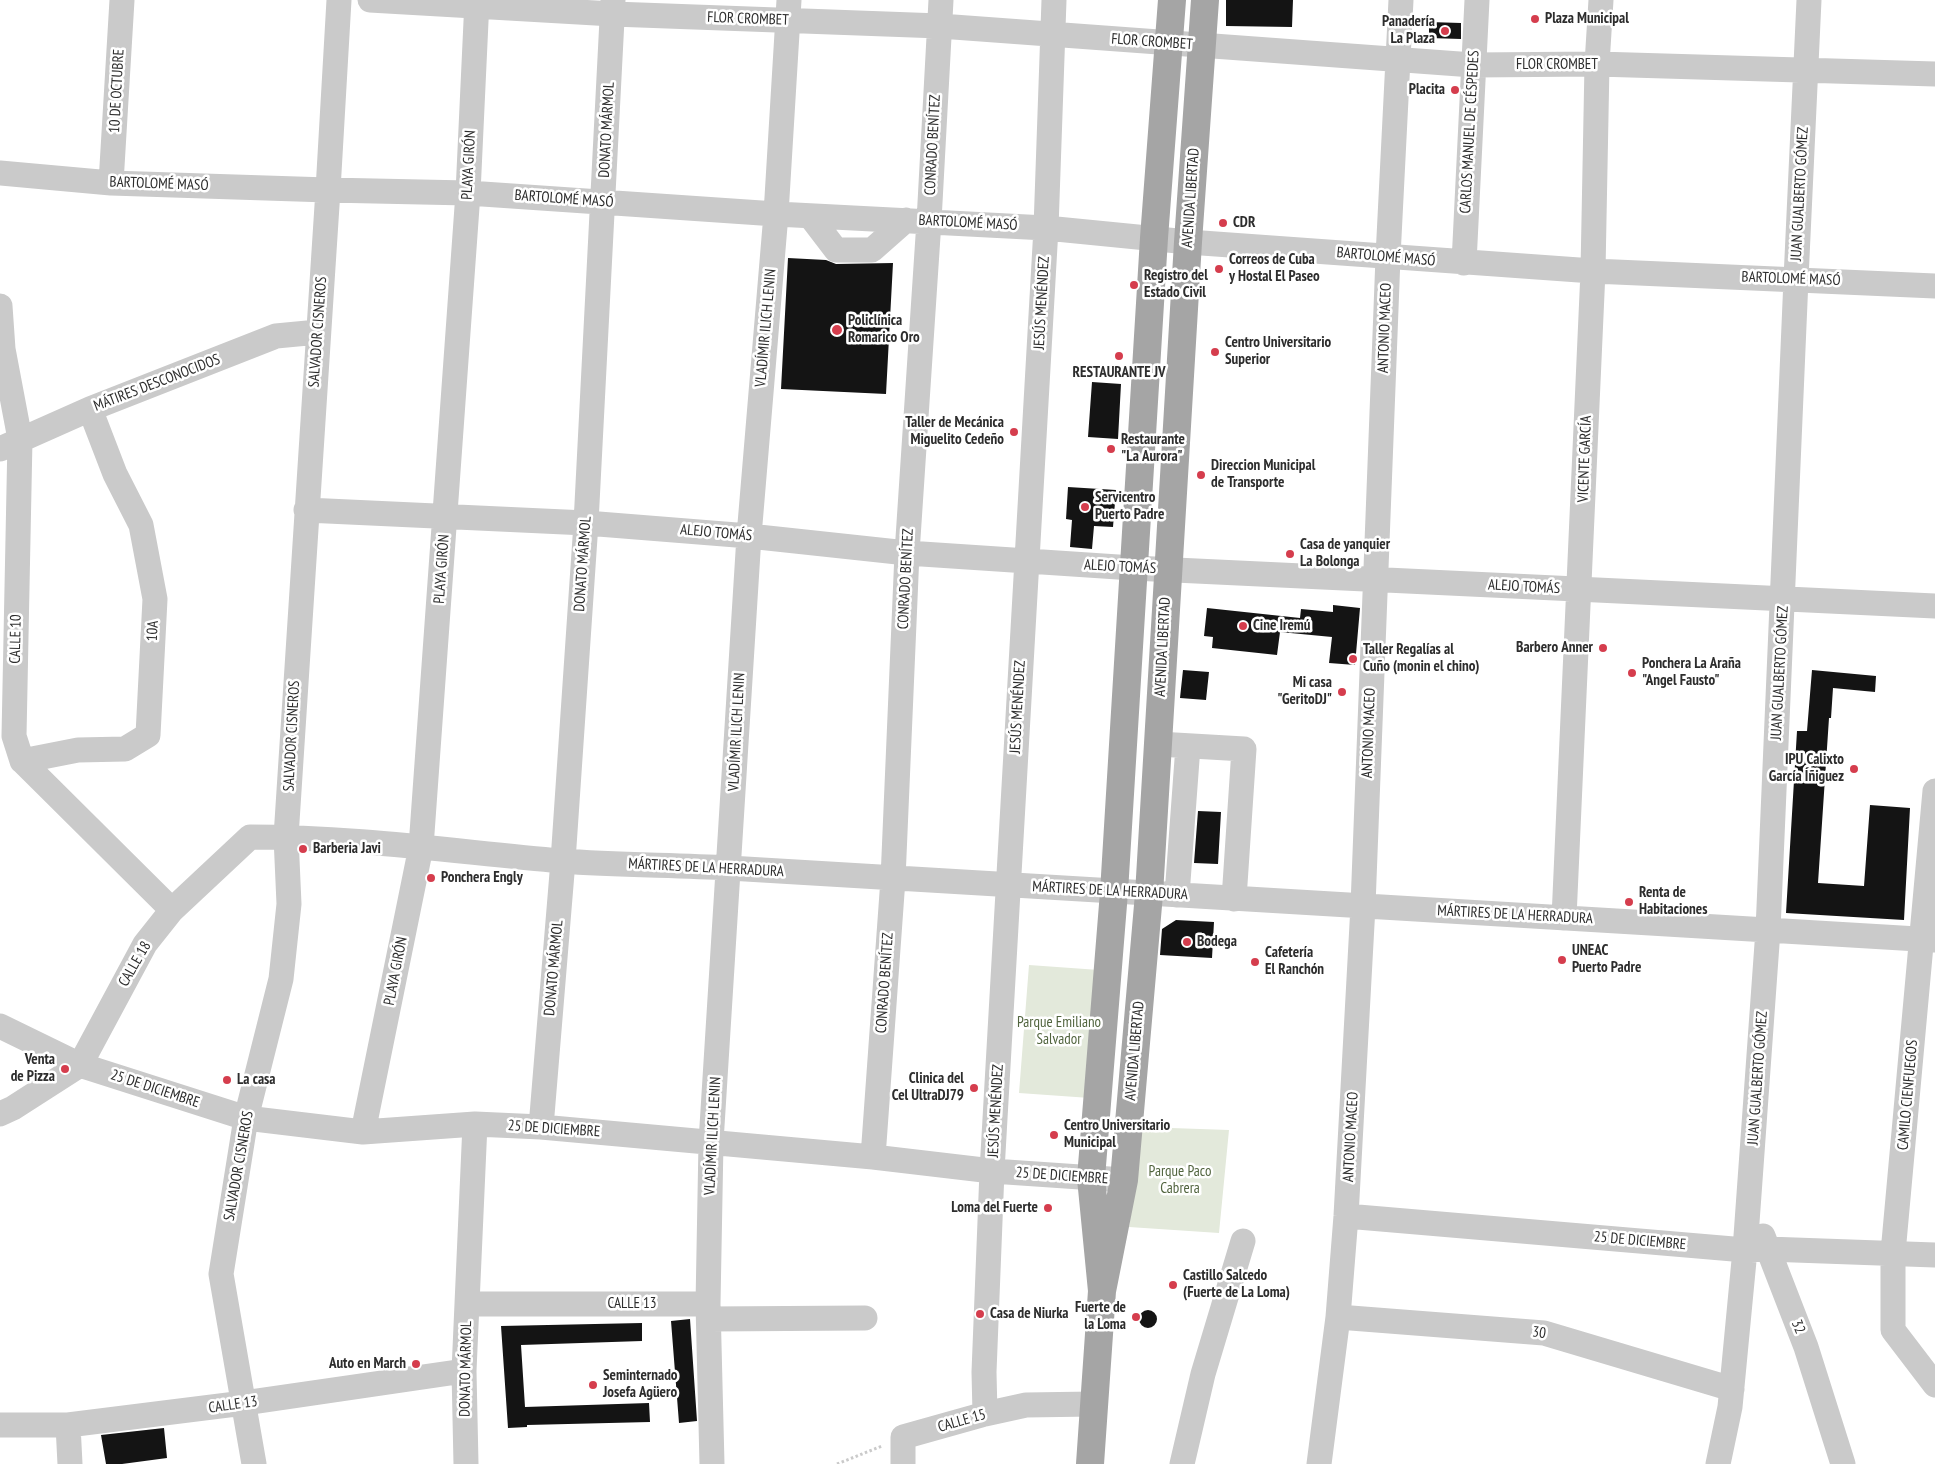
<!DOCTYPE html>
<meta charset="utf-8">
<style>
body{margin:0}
canvas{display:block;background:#fff}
</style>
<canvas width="1935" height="1464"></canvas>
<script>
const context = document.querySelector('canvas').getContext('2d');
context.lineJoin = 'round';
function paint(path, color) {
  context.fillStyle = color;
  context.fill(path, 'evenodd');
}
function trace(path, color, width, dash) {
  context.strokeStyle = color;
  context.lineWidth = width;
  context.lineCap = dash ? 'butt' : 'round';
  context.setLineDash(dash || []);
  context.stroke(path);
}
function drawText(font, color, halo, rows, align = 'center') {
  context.font = font + ' "PT Sans Narrow",sans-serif';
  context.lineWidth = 5;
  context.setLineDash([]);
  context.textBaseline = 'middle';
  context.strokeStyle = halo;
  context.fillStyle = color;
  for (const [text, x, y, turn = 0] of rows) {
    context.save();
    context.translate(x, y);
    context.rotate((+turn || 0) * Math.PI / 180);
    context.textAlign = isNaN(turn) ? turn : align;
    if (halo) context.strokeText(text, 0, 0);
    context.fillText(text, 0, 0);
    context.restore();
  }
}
const green = new Path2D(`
 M1029 965 1099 970 1090 1098 1019 1093Z
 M1142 1127 1229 1130 1219 1233 1129 1227Z`);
const building = new Path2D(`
 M1226 0H1293L1292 27 1226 26Z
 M1429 22 1461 23V39L1429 38Z
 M788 258 826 260 836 264 893 263 886 394 781 389Z
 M1092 382 1121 384 1118 439 1088 437Z
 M1068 487 1116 490 1113 527 1094 526 1092 549 1070 547 1072 520 1066 519Z
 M1333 605 1360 608 1355 665 1329 663 1332 637 1280 632 1277 655 1212 648 1213 637 1204 636 1207 608 1300 618 1301 609 1333 612Z
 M1183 670 1209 672 1206 700 1180 698Z
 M1812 670 1876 676 1875 692 1833 688 1831 718H1829L1818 883 1864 886 1870 805 1910 808 1904 920 1786 913 1797 731H1807Z
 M1198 811 1221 812 1218 864 1194 863Z
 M1176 920 1214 922 1212 958 1160 955 1162 929Z
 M1139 1319a9 9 0 1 1 18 0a9 9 0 1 1-18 0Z
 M690 1319 697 1421 679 1423 671 1321Z
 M642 1323V1341L521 1345 525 1407 649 1403 650 1422 527 1425V1427L508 1428 501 1326Z
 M164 1428 167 1458 122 1464H106L101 1435Z`);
const path = new Path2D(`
 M837 1464 882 1446`);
const minor = new Path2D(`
 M370 0 613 14 940 26 1473 65 1597 64 1935 74
 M0 173 111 183 328 190 468 193 776 214 1046 228 1188 242 1593 271 1935 286
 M111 183 122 0
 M810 216 836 250H872L906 220
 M1464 263 1477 0
 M0 306 3 349 20 439 14 736 22 761 172 910
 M0 449 90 409 276 336 318 332
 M306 510 586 523 749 536 907 553 1133 568 1935 606
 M1158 744 1244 749 1234 899
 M22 761 78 750 125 749 148 735 155 599 141 525 115 474 90 409
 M1935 791 1893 1253V1330L1935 1385
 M1177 895 1188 746
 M1564 918 1593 271 1597 64 1601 0
 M0 1026 80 1065 246 1118 363 1132 475 1124 541 1127 873 1157 992 1171 1124 1180
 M0 1114 13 1108 80 1065 145 944 172 910 250 837C354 837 458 852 561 861 617 865 673 865 729 868L1935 940
 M541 1127 563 861 586 523 613 0
 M363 1132 421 847 468 193 477 0
 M873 1157 893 879 907 553 929 221 941 0
 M1346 1216 1745 1250 1767 1249 1935 1255
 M1763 1236 1806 1347 1843 1464
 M467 1304H708
 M1338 1317 1544 1333 1732 1389
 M709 1319 865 1318
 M985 1414 984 1372 992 1171 1046 228 1054 0
 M0 1425H68L244 1403 464 1371
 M68 1425 70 1464
 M254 1464 221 1274 246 1118 281 979 289 904 286 837 328 190 339 0
 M466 1464 464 1371 475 1124
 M712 1464 708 1304 711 1142 749 536 776 214 789 0
 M903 1464V1437L985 1414 1026 1405 1093 1404
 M1182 1464 1203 1374 1243 1241
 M1319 1464 1338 1317 1346 1216 1363 906 1388 257 1401 0
 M1718 1464 1730 1407 1745 1250 1768 930 1796 279 1809 0`);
const major = new Path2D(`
 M1172 0 1154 238 1114 892 1091 1178 1102 1291 1124 1180 1149 894 1188 242 1205 0
 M1090 1464 1102 1291`);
const markers = [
 [1535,19,5,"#d53d4d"],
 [1445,31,5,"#d53d4d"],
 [1455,90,5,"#d53d4d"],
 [1223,223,5,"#d53d4d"],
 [1219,269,5,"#d53d4d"],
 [1134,285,5,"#d53d4d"],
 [837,330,6,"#d53d4d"],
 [1215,352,5,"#d53d4d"],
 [1119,356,5,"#d53d4d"],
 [1014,432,5,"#d53d4d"],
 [1111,449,5,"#d53d4d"],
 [1201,475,5,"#d53d4d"],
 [1085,507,5,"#d53d4d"],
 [1290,554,5,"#d53d4d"],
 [1243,626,5,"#d53d4d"],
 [1603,648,5,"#d53d4d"],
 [1353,659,5,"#d53d4d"],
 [1632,673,5,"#d53d4d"],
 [1342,692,5,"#d53d4d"],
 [1854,769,5,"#d53d4d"],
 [303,849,5,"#d53d4d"],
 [431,878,5,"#d53d4d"],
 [1629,902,5,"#d53d4d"],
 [1187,942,5,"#d53d4d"],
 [1562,960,5,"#d53d4d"],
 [1255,962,5,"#d53d4d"],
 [65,1069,5,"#d53d4d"],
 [227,1080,5,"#d53d4d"],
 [974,1088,5,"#d53d4d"],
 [1054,1135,5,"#d53d4d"],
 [1048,1208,5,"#d53d4d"],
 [1173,1285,5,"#d53d4d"],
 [980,1314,5,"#d53d4d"],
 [1136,1317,5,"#d53d4d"],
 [416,1364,5,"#d53d4d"],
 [593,1385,5,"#d53d4d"]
];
const streetNames = [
 ["FLOR CROMBET",748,19,2],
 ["FLOR CROMBET",1152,42,4],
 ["FLOR CROMBET",1557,65],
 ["10 DE OCTUBRE",117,91,-87],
 ["DONATO MÁRMOL",607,130,-87],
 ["CARLOS MANUEL DE CÉSPEDES",1470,132,-87],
 ["CONRADO BENÍTEZ",933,145,-87],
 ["PLAYA GIRÓN",469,165,-87],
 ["BARTOLOMÉ MASÓ",159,184,2],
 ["JUAN GUALBERTO GÓMEZ",1800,194,-87],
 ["AVENIDA LIBERTAD",1191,198,-86],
 ["BARTOLOMÉ MASÓ",564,199,4],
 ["BARTOLOMÉ MASÓ",968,223,3],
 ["BARTOLOMÉ MASÓ",1386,257,5],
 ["BARTOLOMÉ MASÓ",1791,279,2],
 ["JESÚS MENÉNDEZ",1042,303,-87],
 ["VLADÍMIR ILICH LENIN",766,328,-85],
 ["ANTONIO MACEO",1385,328,-88],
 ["SALVADOR CISNEROS",318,332,-86],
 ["MÁTIRES DESCONOCIDOS",157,383,-21],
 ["VICENTE GARCÍA",1585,459,-88],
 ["ALEJO TOMÁS",716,533,5],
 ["DONATO MÁRMOL",583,564,-86],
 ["ALEJO TOMÁS",1120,567,3],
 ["PLAYA GIRÓN",442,569,-86],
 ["CONRADO BENÍTEZ",906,579,-87],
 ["ALEJO TOMÁS",1524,587,3],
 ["10A",153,631,-87],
 ["CALLE 10",16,639,-89],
 ["AVENIDA LIBERTAD",1163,647,-87],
 ["JUAN GUALBERTO GÓMEZ",1780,673,-87],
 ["JESÚS MENÉNDEZ",1018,707,-87],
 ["VLADÍMIR ILICH LENIN",737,732,-87],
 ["ANTONIO MACEO",1369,733,-88],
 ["SALVADOR CISNEROS",292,736,-87],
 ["MÁRTIRES DE LA HERRADURA",706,868,3],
 ["MÁRTIRES DE LA HERRADURA",1110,891,3],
 ["MÁRTIRES DE LA HERRADURA",1515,915,3],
 ["CALLE 18",135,964,-60],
 ["DONATO MÁRMOL",554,968,-85],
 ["PLAYA GIRÓN",396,971,-79],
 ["CONRADO BENÍTEZ",885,983,-86],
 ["AVENIDA LIBERTAD",1135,1051,-85],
 ["JUAN GUALBERTO GÓMEZ",1758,1078,-86],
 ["25 DE DICIEMBRE",155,1089,18],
 ["CAMILO CIENFUEGOS",1908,1095,-85],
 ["JESÚS MENÉNDEZ",996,1111,-87],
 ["25 DE DICIEMBRE",554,1129,4],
 ["VLADÍMIR ILICH LENIN",713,1136,-87],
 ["ANTONIO MACEO",1351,1137,-87],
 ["SALVADOR CISNEROS",239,1166,-80],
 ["25 DE DICIEMBRE",1062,1176,4],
 ["25 DE DICIEMBRE",1640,1241,5],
 ["CALLE 13",632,1304],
 ["32",1798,1327,68],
 ["30",1539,1333,8],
 ["DONATO MÁRMOL",466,1369,-89],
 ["CALLE 13",233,1405,-8],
 ["CALLE 15",962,1421,-16]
];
const poiNames = [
 ["Plaza Municipal",1545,19],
 ["Panadería",1435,22,"right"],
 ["La Plaza",1435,39,"right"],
 ["Placita",1445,90,"right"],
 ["CDR",1233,223],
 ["Correos de Cuba",1229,260],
 ["y Hostal El Paseo",1229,277],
 ["Registro del",1144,276],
 ["Estado Civil",1144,293],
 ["Policlínica",848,321],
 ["Romarico Oro",848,338],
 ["Centro Universitario",1225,343],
 ["Superior",1225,360],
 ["RESTAURANTE JV",1119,373,"center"],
 ["Taller de Mecánica",1004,423,"right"],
 ["Miguelito Cedeño",1004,440,"right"],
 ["Restaurante",1121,440],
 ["\"La Aurora\"",1121,457],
 ["Direccion Municipal",1211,466],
 ["de Transporte",1211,483],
 ["Servicentro",1095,498],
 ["Puerto Padre",1095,515],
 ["Casa de yanquier",1300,545],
 ["La Bolonga",1300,562],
 ["Cine Iremú",1253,626],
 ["Barbero Anner",1593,648,"right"],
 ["Taller Regalías al",1363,650],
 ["Cuño (monin el chino)",1363,667],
 ["Ponchera La Araña",1642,664],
 ["\"Angel Fausto\"",1642,681],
 ["Mi casa",1332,683,"right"],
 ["\"GeritoDJ\"",1332,700,"right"],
 ["IPU Calixto",1844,760,"right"],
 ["García Íñiguez",1844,777,"right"],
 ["Barberia Javi",313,849],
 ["Ponchera Engly",441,878],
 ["Renta de",1639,893],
 ["Habitaciones",1639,910],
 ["Bodega",1197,942],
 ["UNEAC",1572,951],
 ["Puerto Padre",1572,968],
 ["Cafetería",1265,953],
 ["El Ranchón",1265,970],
 ["Venta",55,1060,"right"],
 ["de Pizza",55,1077,"right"],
 ["Clinica del",964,1079,"right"],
 ["Cel UltraDJ79",964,1096,"right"],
 ["La casa",237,1080],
 ["Centro Universitario",1064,1126],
 ["Municipal",1064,1143],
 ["Loma del Fuerte",1038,1208,"right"],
 ["Castillo Salcedo",1183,1276],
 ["(Fuerte de La Loma)",1183,1293],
 ["Fuerte de",1126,1308,"right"],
 ["la Loma",1126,1325,"right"],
 ["Casa de Niurka",990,1314],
 ["Auto en March",406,1364,"right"],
 ["Seminternado",603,1376],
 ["Josefa Agüero",603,1393]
];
const parkNames = [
 ["Parque Emiliano",1059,1023],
 ["Salvador",1059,1040],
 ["Parque Paco",1180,1172],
 ["Cabrera",1180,1189]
];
paint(green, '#e3e9db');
paint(building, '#141414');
trace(path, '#cacaca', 3, [2.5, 2.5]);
trace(minor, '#cacaca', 25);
trace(major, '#a5a5a5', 28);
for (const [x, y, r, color] of markers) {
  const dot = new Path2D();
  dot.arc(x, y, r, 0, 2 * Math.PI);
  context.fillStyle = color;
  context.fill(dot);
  trace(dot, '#fff', 2);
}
drawText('15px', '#2d2d2d', '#fff', streetNames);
drawText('bold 15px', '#2d2d2d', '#fff', poiNames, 'left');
drawText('15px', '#51643e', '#fff', parkNames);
</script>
